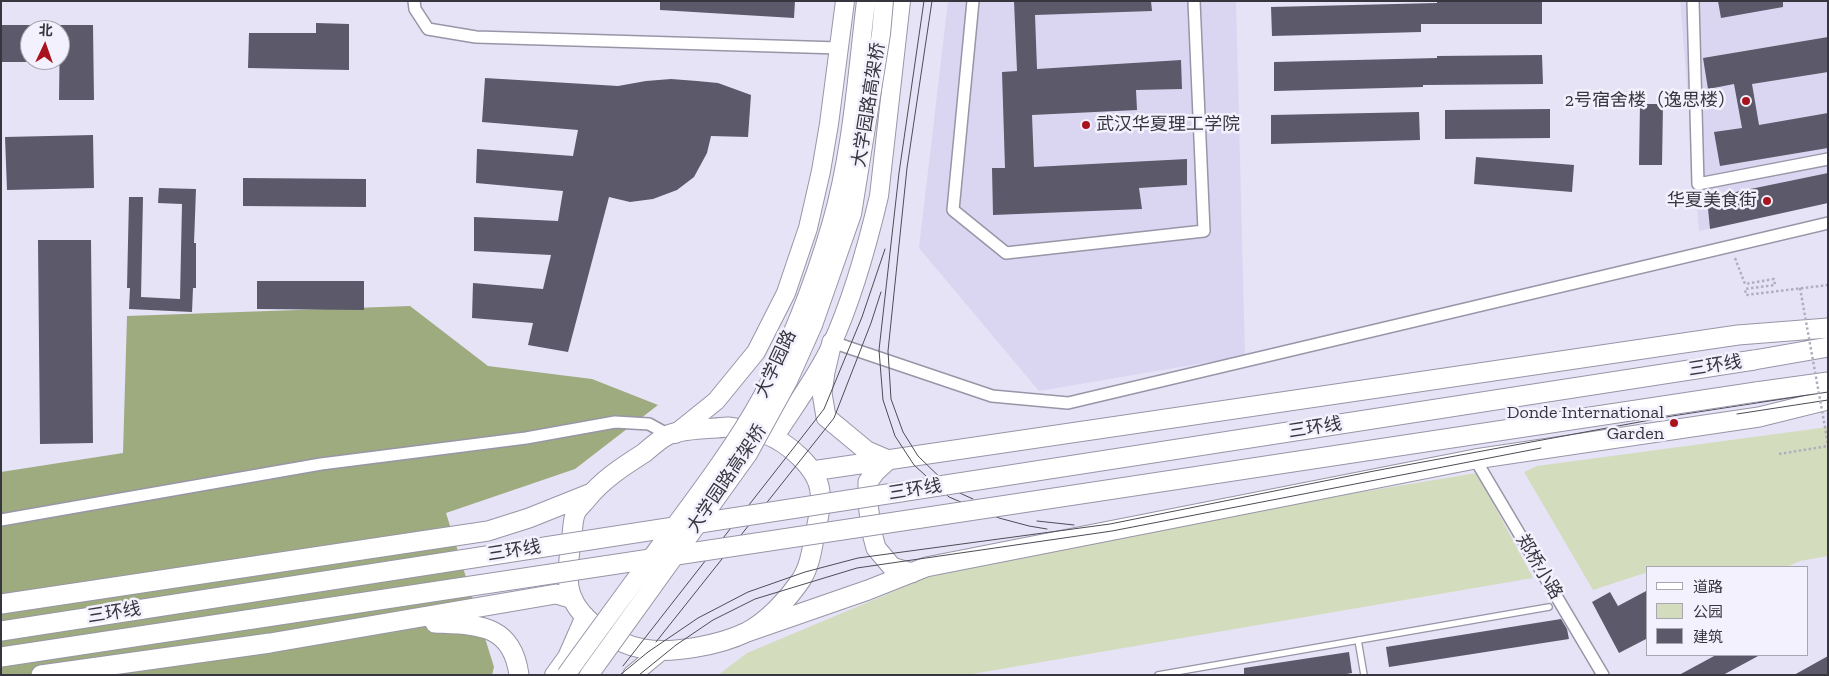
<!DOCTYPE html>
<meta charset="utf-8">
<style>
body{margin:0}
#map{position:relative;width:1829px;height:676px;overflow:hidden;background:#e6e3f7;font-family:"Zilla Slab","Noto Sans SC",serif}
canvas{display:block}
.frame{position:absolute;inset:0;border:2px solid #37363e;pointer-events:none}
.legend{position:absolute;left:1646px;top:566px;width:162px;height:90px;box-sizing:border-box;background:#f3f1fd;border:1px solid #a8a6b1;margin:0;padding:6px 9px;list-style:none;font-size:15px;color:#37363e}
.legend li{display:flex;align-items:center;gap:10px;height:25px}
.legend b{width:25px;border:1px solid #a8a6b1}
.north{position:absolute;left:20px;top:20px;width:50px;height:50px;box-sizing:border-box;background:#f3f1fd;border:1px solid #a8a6b1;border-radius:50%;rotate:3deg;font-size:14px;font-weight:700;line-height:20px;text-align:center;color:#37363e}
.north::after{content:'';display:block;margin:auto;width:18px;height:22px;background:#a9131d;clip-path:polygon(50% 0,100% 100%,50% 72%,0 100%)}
</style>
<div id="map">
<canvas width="1829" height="676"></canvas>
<div class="frame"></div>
<ul class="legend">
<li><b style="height:6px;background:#fff"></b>道路</li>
<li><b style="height:14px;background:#d3ddbd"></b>公园</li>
<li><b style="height:14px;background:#5b596a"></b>建筑</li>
</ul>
<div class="north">北</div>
</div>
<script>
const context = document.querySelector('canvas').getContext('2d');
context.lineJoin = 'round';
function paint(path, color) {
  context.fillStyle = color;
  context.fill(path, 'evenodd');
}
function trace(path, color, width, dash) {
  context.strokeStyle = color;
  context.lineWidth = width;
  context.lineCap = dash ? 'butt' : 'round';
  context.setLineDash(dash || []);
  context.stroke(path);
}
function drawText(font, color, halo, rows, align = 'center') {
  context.font = font + ' "Zilla Slab","Noto Sans SC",serif';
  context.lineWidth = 5;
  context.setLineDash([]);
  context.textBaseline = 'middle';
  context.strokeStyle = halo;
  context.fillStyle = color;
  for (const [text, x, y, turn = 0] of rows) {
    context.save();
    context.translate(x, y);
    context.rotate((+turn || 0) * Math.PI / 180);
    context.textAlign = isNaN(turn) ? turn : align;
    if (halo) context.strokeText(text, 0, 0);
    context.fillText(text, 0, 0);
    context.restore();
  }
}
const built = new Path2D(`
 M948 1H1236L1245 356 1039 391 919 248Z
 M1680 1H1828V203L1699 231Z`);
const green = new Path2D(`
 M1828 427V556L1800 561 1786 567H1648V572L1593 590 1524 472 1537 466Z
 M1477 473 1533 578 966 675H718L747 653 897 590 919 559 1367 491Z`);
const forest = new Path2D(`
 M410 306 488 366 592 379 658 405 575 469 446 513 494 667 492 675H1V472L123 453 127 316Z`);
const building = new Path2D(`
 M660 1H795L794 18 660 10Z
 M1014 1H1151L1152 11 1035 15 1037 69 1181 60 1182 89 1136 90 1137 110 1032 115 1034 167 1187 159V185L1139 188 1142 209 993 215 992 168H1005L1002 72 1017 71Z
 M1437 1H1542V24H1421V32L1272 36 1271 7 1437 3Z
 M1718 1H1783V7L1721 18Z
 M316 23 349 24V70L248 68 249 33H316Z
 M1 25H30V62H1Z
 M60 25H93L94 100H59Z
 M1828 37V72L1752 84 1759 125 1828 113V148L1720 166 1714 132 1742 128 1734 84 1708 89 1703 58Z
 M1542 55 1543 84 1423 85V87L1274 91V62L1437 58V56Z
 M485 78 618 86 646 81 671 79 697 81 718 83 751 95 748 137 711 136 707 153 694 177 677 190 653 199 630 202 609 197 568 352 528 345 533 323 472 318 473 283 543 289 551 255 474 251V217L558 221 563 191 476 183 477 149 573 156 578 130 482 122Z
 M1640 104H1663L1662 165H1639Z
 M1550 109V138L1445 139V110Z
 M1419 112 1420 140 1271 144V115Z
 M93 135 94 188 7 190 5 137Z
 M1476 157 1574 165 1572 192 1474 184Z
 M1828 173V203L1710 229 1707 198Z
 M243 178 366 179V207L243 206Z
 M159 188 196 189 194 243H196V288H193L192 312 129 309 130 288H127L129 197H143L141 297 180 299 182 204 158 203Z
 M38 240H91L93 443 40 444Z
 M257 281H364V310L257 309Z
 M1648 590V638L1619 653 1592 602 1610 592 1618 606Z
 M1561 619 1567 629 1569 639 1389 667 1386 647Z
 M1349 652 1352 673 1341 675H1244V668Z
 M1716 655H1760L1723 675H1679Z
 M1828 656V675H1794Z`);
const path = new Path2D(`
 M1735 258 1745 284 1774 279 1775 285 1745 289 1746 295 1828 285
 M1779 454 1828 446`);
const service = new Path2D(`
 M1358 640 1364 675
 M1158 675 1549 607`);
const minor = new Path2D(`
 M414 1 415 9 428 29 476 37 839 48
 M973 1 953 210 1006 253 1204 231 1194 1
 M1693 1 1698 184 1828 159
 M832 342 992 396 1068 403 1828 223
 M1475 459 1603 675
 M1 520 321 464 526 438 615 422 649 424 669 435`);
const primary = new Path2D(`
 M675 434 716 401 756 352 786 293 808 228 821 171 829 124 845 1
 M774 438C793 408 816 378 831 346 853 298 867 247 879 196L901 1
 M554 675 567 657 585 616
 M632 675 661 651`);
const trunk = new Path2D(`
 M832 342 825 372 822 393 826 417 867 451 888 460 875 472 868 482V504L872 533 876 548 892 567 912 573
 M1754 360 1828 347
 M1756 392 1828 382
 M728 427C741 429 753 430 765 434 787 442 818 468 820 492 822 504 818 521 815 533 812 549 810 566 801 580 788 599 768 621 747 632 720 645 673 654 644 649 615 644 574 618 569 587 567 573 569 556 571 542 573 533 572 520 576 512 578 508 583 504 586 500 602 480 622 467 644 453 651 447 660 439 668 435 685 428 710 429 728 427Z
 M812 471 1738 335 1828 328
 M1 604 488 531 529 518 589 494
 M435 623C477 625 512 623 519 675
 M747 632 868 590 926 567 1475 459 1759 417 1828 400
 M41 675 270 643 556 594 573 599`);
const tram = new Path2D(`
 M924 1 899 173 879 350 883 400 895 436 914 465 949 497 999 518 1029 526 1047 529
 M932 1 907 168 888 351 891 399 903 432 918 456 953 490 973 499
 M1737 414 1828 400
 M1037 521 1074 525
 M656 642 834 418 871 323 881 292
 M623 666 824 409 862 317 885 249
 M620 675 648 652 698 618 748 592 805 572 858 558 1110 524 1374 471 1672 416 1828 392
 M639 675 676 645 713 620 755 599 857 568 1112 531 1541 448`);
const pathBridge = new Path2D(`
 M1800 288 1828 444`);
const primaryBridge = new Path2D(`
 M566 675C599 629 633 583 666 538 700 492 735 446 762 397 790 344 814 283 831 225 852 153 857 76 866 1
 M589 675 748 454 788 381 813 325 852 214 881 34 884 1`);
const trunkBridge = new Path2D(`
 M1 631 1754 360
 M1 657 1756 392`);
const markers = [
 [1746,101,5,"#a9131d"],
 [1086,125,5,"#a9131d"],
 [1767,201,5,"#a9131d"],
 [1674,423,5,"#a9131d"]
];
const poiNames = [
 ["2号宿舍楼（逸思楼）",1736,101],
 ["武汉华夏理工学院",1096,125,"left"],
 ["华夏美食街",1757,201],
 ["Donde International",1664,413],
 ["Garden",1664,434]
];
const streetNames = [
 ["大学园路高架桥",869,105,-81],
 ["大学园路",776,364,-65],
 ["三环线",1715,366,-9],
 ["三环线",1315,428,-9],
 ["大学园路高架桥",727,479,-56],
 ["三环线",915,490,-9],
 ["三环线",514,551,-9],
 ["郑桥小路",1539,567,59],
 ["三环线",114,613,-9]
];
paint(built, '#dad6f1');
paint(green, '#d3ddbd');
paint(forest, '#9dab7f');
paint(building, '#5b596a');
trace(service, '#9895a7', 8);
trace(minor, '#9895a7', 14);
trace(primary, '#9895a7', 20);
trace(trunk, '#9895a7', 21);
trace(path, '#b0aebe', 2.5, [2.5, 2.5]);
trace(service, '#fff', 5.5);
trace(minor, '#fff', 11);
trace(primary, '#fff', 18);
trace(trunk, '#fff', 19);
trace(tram, '#4d4c56', 1);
trace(primaryBridge, '#9895a7', 20, []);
trace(trunkBridge, '#9895a7', 21, []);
trace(pathBridge, '#b0aebe', 2.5, [2.5, 2.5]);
trace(primaryBridge, '#fff', 18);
trace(trunkBridge, '#fff', 19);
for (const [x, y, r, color] of markers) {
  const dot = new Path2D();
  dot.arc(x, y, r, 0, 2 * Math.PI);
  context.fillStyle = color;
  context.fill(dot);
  trace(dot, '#f3f1fd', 2);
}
drawText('18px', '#37363e', '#f3f1fd', poiNames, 'right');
drawText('18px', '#37363e', '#f3f1fd', streetNames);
</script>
